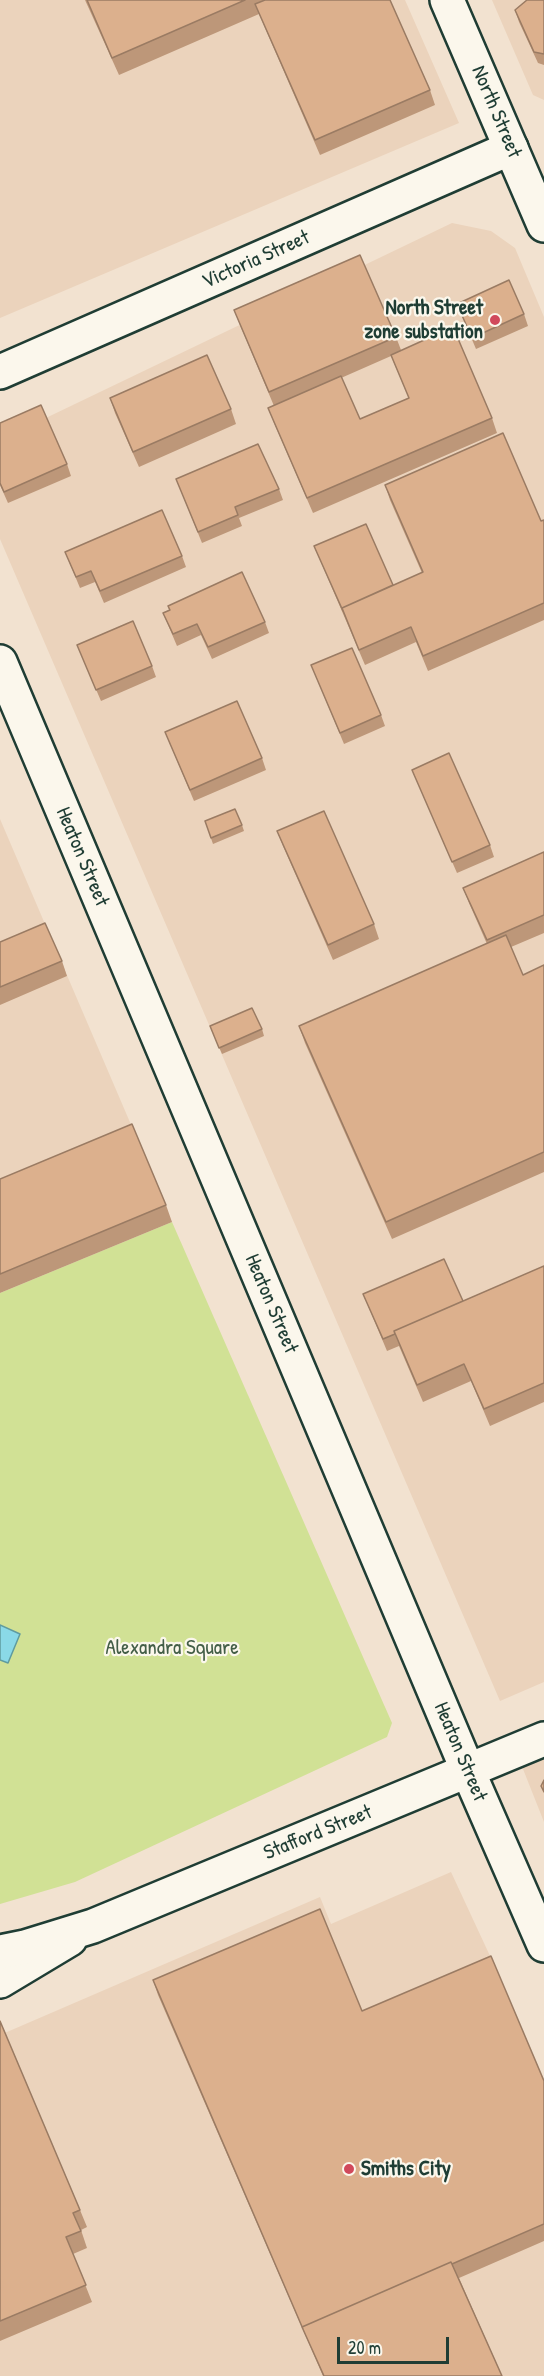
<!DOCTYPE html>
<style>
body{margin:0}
#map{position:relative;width:544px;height:2376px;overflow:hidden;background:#f2e2d0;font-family:"Patrick Hand",sans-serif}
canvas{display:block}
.scale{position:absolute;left:337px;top:2337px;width:112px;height:27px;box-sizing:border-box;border:3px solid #1f3d34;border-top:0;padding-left:8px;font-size:18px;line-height:21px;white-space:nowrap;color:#1f3d34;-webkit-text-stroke:4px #fbf7ec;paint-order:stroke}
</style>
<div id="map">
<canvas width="544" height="2376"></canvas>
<div class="scale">20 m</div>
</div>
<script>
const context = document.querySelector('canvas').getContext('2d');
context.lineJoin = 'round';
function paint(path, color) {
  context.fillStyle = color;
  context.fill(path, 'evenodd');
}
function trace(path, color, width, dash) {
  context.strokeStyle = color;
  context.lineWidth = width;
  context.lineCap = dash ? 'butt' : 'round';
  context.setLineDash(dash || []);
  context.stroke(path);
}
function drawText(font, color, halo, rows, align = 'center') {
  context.font = font + ' "Patrick Hand",sans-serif';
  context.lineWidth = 4.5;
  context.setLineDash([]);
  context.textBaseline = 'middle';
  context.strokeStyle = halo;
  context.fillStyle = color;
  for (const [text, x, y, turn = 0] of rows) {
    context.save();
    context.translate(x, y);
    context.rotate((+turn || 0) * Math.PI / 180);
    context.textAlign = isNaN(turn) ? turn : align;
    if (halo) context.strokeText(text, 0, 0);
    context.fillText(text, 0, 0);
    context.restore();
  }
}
const built = new Path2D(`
 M0 0H405L459 123 0 318Z
 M492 0H544V100L533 95Z
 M452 223 491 231 515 248 544 317V1682L500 1701 0 539V440Z
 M0 819 138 1141 0 1293Z
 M544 1753V1822L521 1764Z
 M451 1872 497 1971 544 2083V2376H0V2035L320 1897 331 1924Z`);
const green = new Path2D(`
 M172 1222 392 1723 387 1737 75 1882 0 1904V1293Z`);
const water = new Path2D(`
 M0 1625 20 1634 8 1663 0 1660Z`);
const minor = new Path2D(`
 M0 372 511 148`);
const tertiary = new Path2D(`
 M447 0 544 225
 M0 662 468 1771
 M0 1981 70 1939`);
const secondary = new Path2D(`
 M468 1771 544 1945
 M0 1952 25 1947 93 1926 544 1739`);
const wall = new Path2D(`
 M85 0H390L430 90 435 105 320 155 259 14 119 75Z
 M544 0V65L538 63 519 22 515 10Z
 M457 304 524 314 528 326 476 349Z
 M234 310 396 337 401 350 492 418 497 433 313 513 274 423 268 408 274 406 240 325ZM391 356 409 398 360 419 341 378Z
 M110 398 231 409 236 424 139 467 115 413Z
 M0 423 67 464 71 476 8 503 0 485Z
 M176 479 279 489 283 500 239 518 242 526 202 543Z
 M385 485 541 521 544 520V620L428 671 416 642 365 665 314 546 393 585 422 573 390 500Z
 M65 552 182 556 186 567 104 603 95 582 80 588Z
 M168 606 265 622 269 633 212 659 201 635 177 646 163 613 169 610Z
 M77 645 152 666 156 677 101 701Z
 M311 665 381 715 385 726 344 744Z
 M165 732 262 758 266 770 194 801Z
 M412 770 490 845 494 857 457 873Z
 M205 821 242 825 244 831 213 844Z
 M277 831 374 924 379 939 333 960 283 846Z
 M544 852V933L511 947 523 975 544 965V1172L392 1239 305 1043 299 1026 487 944 469 903 463 888Z
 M0 942 62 961 67 976 0 1005Z
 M210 1026 262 1029 264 1036 222 1054Z
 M0 1179 166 1205 172 1222 0 1293Z
 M544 1266V1402L490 1426 471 1381 423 1402 399 1346 387 1351 363 1294 463 1301Z
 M153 1980 362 2011 544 2081V2241L459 2278 502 2376H323L158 1995Z
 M0 2021 80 2210 87 2227 81 2230 87 2248 73 2254 92 2302 0 2341Z`);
const building = new Path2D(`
 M87 0H245L112 58Z
 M265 0H390L430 90 315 140 255 4Z
 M527 0H544V54L534 52 515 10Z
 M360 255 396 337 269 392 234 310Z
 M509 280 524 314 472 338 457 304Z
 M453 327 492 418 307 498 268 408 341 376 360 419 409 398 391 355Z
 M207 355 231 409 133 452 110 398Z
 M41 405 67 464 4 492 0 483V423Z
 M503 433 541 521 544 520V603L423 656 411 627 359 650 342 608 423 572 385 485Z
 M258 444 279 489 235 507 238 515 198 532 176 479Z
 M162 510 182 556 100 591 91 571 76 577 65 552Z
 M366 524 393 585 342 608 343 611 314 546Z
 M242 572 265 622 208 647 197 624 173 634 163 613 170 610 168 606Z
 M133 621 152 666 96 690 77 645Z
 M352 648 381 715 340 733 311 665Z
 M237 701 262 758 190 790 165 732Z
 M449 753 490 845 452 862 412 770Z
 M235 809 242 825 211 838 205 821Z
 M324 811 374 924 328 945 277 831Z
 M544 852V915L487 940 463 888Z
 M45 923 62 961 0 987V942Z
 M506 935 523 975 544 965V1152L386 1222 299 1026Z
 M252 1008 262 1029 219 1048 210 1026Z
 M132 1124 166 1205 0 1274V1179Z
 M444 1259 463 1301 394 1331 395 1334 383 1339 363 1294Z
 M544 1266V1383L484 1409 464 1364 417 1385 394 1331Z
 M544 1780V1792L541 1786Z
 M320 1909 362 2011 491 1956 544 2081V2224L452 2264 451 2262 302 2327 303 2329 153 1980Z
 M0 2021 80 2210 73 2213 81 2231 66 2237 86 2285 0 2321Z
 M451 2262 502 2376H324L302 2327Z`);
const markers = [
 [495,320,6,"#d1495b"],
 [349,2169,6,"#d1495b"]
];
const streetNames = [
 ["North Street",496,112,67],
 ["Victoria Street",256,260,-24],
 ["Heaton Street",82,857,67],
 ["Heaton Street",271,1304,67],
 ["Heaton Street",460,1752,67],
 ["Stafford Street",318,1833,-22]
];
const poiNames = [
 ["North Street",483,308],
 ["zone substation",483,332],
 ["Smiths City",361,2169,"left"]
];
const parkNames = [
 ["Alexandra Square",172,1648]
];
paint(built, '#ebd3bc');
paint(green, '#d1e195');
paint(water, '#8ad9e7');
trace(water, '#5f9b9f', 1.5);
trace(minor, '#1f3d34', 38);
trace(tertiary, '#1f3d34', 38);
trace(secondary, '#1f3d34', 38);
trace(minor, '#fbf7ec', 33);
trace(tertiary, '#fbf7ec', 33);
trace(secondary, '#fbf7ec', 33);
paint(wall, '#bd9779');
paint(building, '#dcb08d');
trace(building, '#9a7b63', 1.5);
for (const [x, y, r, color] of markers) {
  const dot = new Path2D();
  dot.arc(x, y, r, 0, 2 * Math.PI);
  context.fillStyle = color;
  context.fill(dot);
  trace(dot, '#fbf7ec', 2);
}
drawText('21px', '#1f3d34', '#fbf7ec', streetNames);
drawText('bold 21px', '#1f3d34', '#fbf7ec', poiNames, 'right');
drawText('21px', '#435e47', '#fbf7ec', parkNames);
</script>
